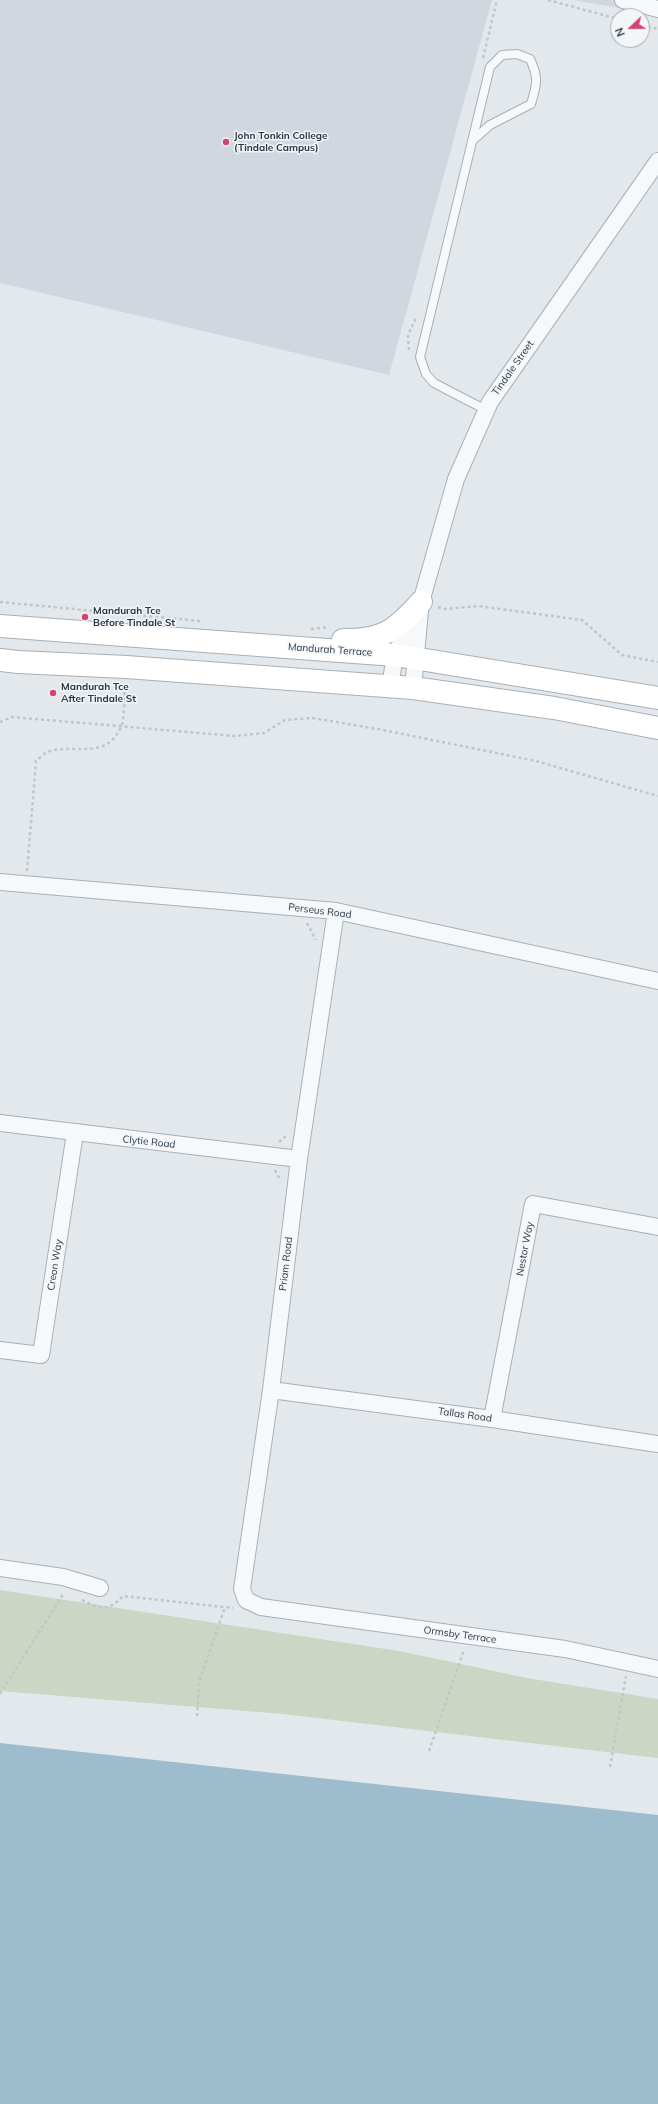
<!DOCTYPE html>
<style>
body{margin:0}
#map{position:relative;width:658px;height:2104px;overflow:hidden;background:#e3e8ec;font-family:Mulish,sans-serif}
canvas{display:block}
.north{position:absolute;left:610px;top:8px;width:40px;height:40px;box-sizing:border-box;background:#f3f6f9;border:1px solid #a3aab1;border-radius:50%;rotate:248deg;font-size:11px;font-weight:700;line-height:16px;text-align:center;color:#2a3845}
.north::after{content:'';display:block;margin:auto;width:14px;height:18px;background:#d44471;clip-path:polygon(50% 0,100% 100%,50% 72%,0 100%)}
</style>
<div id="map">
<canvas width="658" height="2104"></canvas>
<div class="north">N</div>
</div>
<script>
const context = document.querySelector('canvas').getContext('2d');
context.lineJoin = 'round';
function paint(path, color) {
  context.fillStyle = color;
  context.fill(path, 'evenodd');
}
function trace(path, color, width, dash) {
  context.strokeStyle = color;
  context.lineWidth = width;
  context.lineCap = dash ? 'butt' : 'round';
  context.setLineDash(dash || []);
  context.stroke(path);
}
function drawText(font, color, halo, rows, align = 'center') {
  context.font = font + ' Mulish,sans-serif';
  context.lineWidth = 3;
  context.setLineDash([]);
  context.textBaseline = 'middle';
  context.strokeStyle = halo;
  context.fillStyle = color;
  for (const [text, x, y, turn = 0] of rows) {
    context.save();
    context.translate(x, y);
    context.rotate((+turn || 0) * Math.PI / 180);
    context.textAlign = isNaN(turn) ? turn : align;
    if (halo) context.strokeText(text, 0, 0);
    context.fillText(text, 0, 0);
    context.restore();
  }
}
const built = new Path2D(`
 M0 0H492L389 375 0 283Z
 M573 0H658V15Z`);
const green = new Path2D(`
 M0 1590 399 1651 527 1678 658 1699V1758L283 1714 0 1691Z`);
const water = new Path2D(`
 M0 1743 658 1815V2104H0Z`);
const path = new Path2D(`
 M548 0 618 19
 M642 25 658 29
 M483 58 497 0
 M409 350 408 335 417 316
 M0 602 200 621
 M438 607 444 609 478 606 582 620 622 655 658 662
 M311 629 329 627
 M0 722 12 717 235 736 264 733 285 720 312 718 378 729 536 761 658 796
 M27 871 36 761C40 758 45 752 50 751 76 744 106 760 121 727 125 718 124 695 125 684
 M307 923 316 940
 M279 1142 287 1135
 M275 1170 281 1181
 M82 1600C100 1609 108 1612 123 1596L233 1608
 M0 1694 64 1593
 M197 1716 199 1682 225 1607
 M429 1751 464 1650
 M610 1767 626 1676`);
const lane = new Path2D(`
 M472 141 490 125 531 104C537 84 539 78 530 59L517 54 502 55 490 67 420 357 426 374 434 383 486 410`);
const street = new Path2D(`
 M623 0 658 9
 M390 687 395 655 421 602 456 479 490 402 658 161
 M413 688 420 611
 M0 882 336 911 658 981
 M336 911 299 1159 271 1390 242 1589 246 1600 261 1607 565 1649 658 1669
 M0 1123 299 1159
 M0 1350 41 1355 75 1133
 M271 1390 492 1419 658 1444
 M492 1419 533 1204 658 1227
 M0 1568 63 1577 100 1588`);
const secondary = new Path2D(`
 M0 626 395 655 658 698
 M343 640C383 641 396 630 421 602
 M0 660 18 662 126 667 413 688 554 708 658 728`);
const markers = [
 [226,142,4,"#d44471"],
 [85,617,4,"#d44471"],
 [53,693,4,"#d44471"]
];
const poiNames = [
 ["John Tonkin College",234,136],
 ["(Tindale Campus)",234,148],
 ["Mandurah Tce",93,611],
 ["Before Tindale St",93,623],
 ["Mandurah Tce",61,687],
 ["After Tindale St",61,699]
];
const streetNames = [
 ["Tindale Street",513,368,-55],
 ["Mandurah Terrace",330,650,4],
 ["Perseus Road",320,911,7],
 ["Clytie Road",149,1142,6],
 ["Nestor Way",525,1249,-79],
 ["Priam Road",286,1264,-83],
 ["Creon Way",55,1265,-81],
 ["Tallas Road",465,1415,8],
 ["Ormsby Terrace",460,1635,8]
];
paint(built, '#d1d7de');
paint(green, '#cbd6c4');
paint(water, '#9dbccd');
trace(lane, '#a8b0b7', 10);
trace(street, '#a8b0b7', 18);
trace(secondary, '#a8b0b7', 24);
trace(path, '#c1c6ca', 2.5, [3, 3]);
trace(lane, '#f6f8f9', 8);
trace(street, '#f6f8f9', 16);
trace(secondary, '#fff', 22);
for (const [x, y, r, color] of markers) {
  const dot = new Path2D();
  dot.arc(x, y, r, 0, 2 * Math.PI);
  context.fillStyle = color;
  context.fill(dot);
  trace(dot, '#f3f6f9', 1.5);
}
drawText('bold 10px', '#2a3845', '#f3f6f9', poiNames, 'left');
drawText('10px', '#2a3845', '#f3f6f9', streetNames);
</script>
